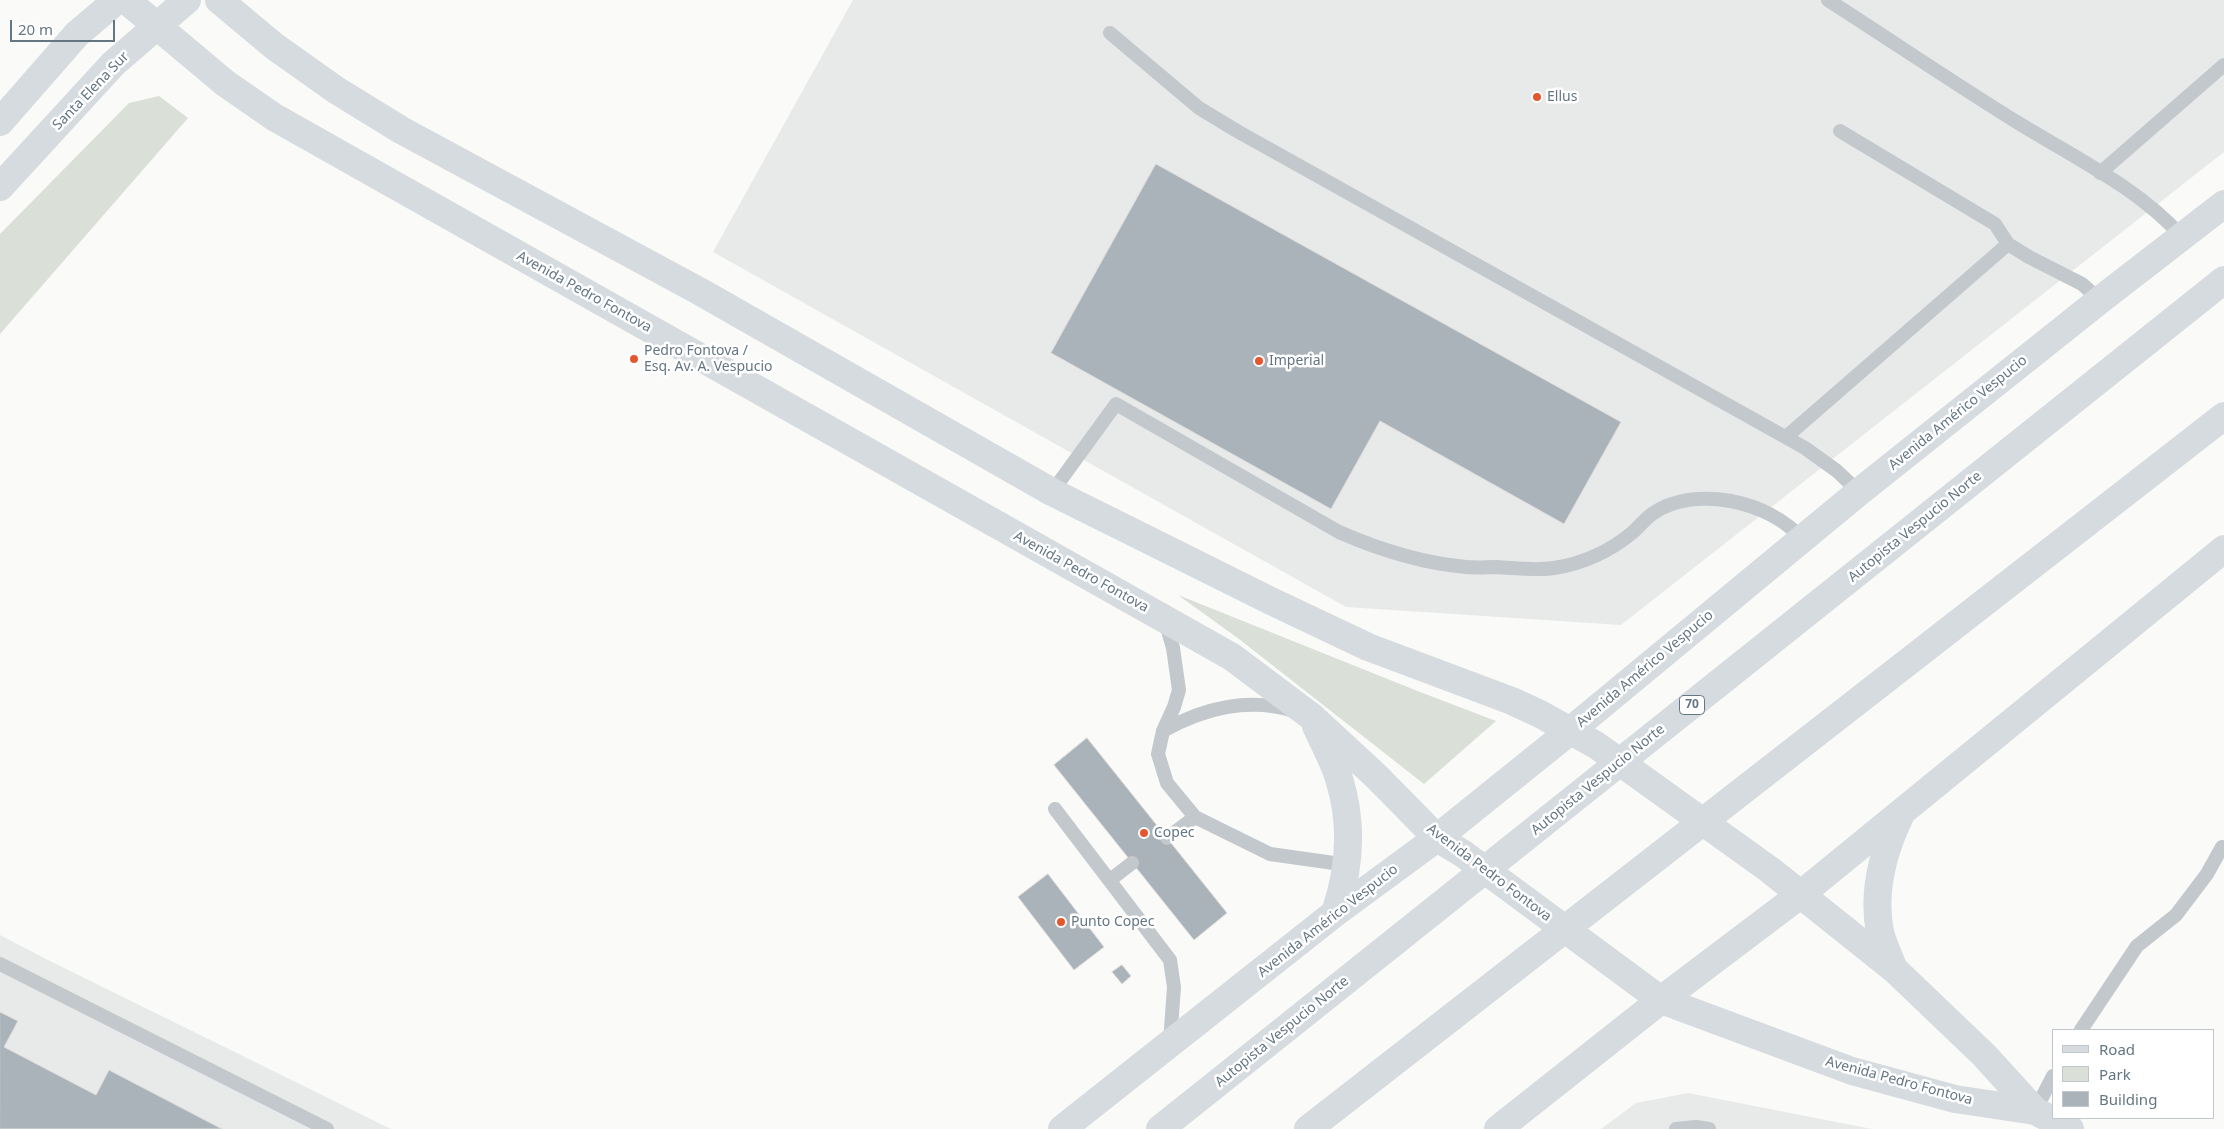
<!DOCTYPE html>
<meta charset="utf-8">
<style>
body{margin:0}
#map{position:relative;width:2224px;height:1129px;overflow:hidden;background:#fafaf8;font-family:"Noto Sans",sans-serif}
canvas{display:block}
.legend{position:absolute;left:2052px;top:1029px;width:162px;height:90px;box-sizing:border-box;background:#fff;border:1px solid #c1c8cd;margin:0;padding:6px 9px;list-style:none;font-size:15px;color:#657683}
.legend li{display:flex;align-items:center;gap:10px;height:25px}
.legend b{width:25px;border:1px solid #c1c8cd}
.scale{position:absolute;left:10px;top:20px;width:105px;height:22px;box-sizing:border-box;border:2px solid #657683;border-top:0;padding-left:6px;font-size:15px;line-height:18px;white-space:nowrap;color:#657683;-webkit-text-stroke:4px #fff;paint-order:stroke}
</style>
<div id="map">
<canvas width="2224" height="1129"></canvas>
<ul class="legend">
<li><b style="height:6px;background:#d6dbdf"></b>Road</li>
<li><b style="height:14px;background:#dadfd7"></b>Park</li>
<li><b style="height:14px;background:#aab3b9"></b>Building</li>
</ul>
<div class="scale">20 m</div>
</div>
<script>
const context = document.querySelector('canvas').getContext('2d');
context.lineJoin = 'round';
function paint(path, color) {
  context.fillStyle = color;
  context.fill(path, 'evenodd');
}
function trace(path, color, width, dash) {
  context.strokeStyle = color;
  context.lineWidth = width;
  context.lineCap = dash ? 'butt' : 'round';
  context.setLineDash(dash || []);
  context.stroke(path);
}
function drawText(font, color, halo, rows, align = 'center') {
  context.font = font + ' "Noto Sans",sans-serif';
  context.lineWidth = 5;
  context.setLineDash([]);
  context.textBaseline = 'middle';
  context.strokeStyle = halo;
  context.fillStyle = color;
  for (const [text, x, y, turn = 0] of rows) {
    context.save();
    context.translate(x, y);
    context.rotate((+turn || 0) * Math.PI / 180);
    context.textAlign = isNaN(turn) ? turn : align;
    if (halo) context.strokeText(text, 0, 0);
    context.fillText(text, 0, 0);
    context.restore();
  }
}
const built = new Path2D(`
 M853 0H2224V152L1621 625 1346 607 713 252Z
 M0 935 50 961 391 1129H0Z
 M1688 1093 1872 1129H1601L1636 1103Z`);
const green = new Path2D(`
 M159 96 188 118 0 334V234L129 103Z
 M1178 595 1420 692 1496 721 1424 784 1239 639Z`);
const building = new Path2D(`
 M1156 164 1621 422 1564 524 1380 421 1331 509 1051 353Z
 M1087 738 1227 913 1194 940 1054 765Z
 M1048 874 1104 947 1074 970 1018 897Z
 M1122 965 1131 976 1122 984 1112 972Z
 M0 1012 18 1021 4 1047 96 1095 109 1070 222 1129H0Z`);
const lane = new Path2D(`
 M1828 0C1892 41 1955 84 2020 124 2074 157 2140 189 2182 237
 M1110 33 1199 108 1237 131 1805 448 1837 471 1859 492
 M1840 131 1995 224 2008 244 2029 257 2082 284 2100 300
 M2100 173 2224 65
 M1786 437 2008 244
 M1052 492 1116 404 1339 532C1380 550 1421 563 1466 567 1476 568 1487 567 1497 567 1516 568 1534 571 1554 568 1582 564 1611 551 1633 532 1639 527 1645 519 1652 514 1694 484 1770 501 1802 539
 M1165 620 1173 648 1179 690 1174 707 1163 731 1158 754 1167 783 1195 817 1270 854 1348 865
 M1163 731C1203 708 1249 697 1294 711
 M1055 809 1170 960 1174 987 1170 1042
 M1167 838 1195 817
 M1110 880 1132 863
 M0 964 327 1129
 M2081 1030 2137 946 2176 915 2207 874 2222 847
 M2035 1111 2053 1076
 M1676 1129 1696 1127 1709 1129`);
const secondary = new Path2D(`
 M126 0 225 83 274 117 1232 657 1312 717 1377 777 1437 838 1462 853 1661 1000 1852 1071 1955 1099 2035 1111 2070 1129
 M219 0 274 46 336 90 401 130 699 291 1052 492 1271 601 1368 647 1512 701 1540 714 1596 745 1770 870 1894 969 1984 1055 2035 1111
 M0 122 77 34 117 0
 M0 187 113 64 187 0
 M1316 726C1324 744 1335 763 1340 782 1353 826 1350 869 1335 913
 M1894 969C1889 957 1883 944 1880 932 1872 891 1883 851 1901 814
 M1062 1129 1335 913 1437 838 1570 731 1859 492 2100 300 2224 204
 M1498 1129 1661 1000 1800 895 2224 549`);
const highway = new Path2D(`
 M1160 1129 2224 280
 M1308 1129 2224 416`);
const markers = [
 [1537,97,5,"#e4572e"],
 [634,359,5,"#e4572e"],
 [1259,361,5,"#e4572e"],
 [1144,833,5,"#e4572e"],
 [1061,922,5,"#e4572e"]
];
const shields = [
 [1692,705,25]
];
const shieldNames = [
 ["70",1692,705]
];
const streetNames = [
 ["Santa Elena Sur",91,91,-46],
 ["Avenida Pedro Fontova",584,292,29],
 ["Avenida Américo Vespucio",1958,413,-39],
 ["Autopista Vespucio Norte",1915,527,-39],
 ["Avenida Pedro Fontova",1081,572,29],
 ["Avenida Américo Vespucio",1645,669,-40],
 ["Autopista Vespucio Norte",1598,780,-39],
 ["Avenida Pedro Fontova",1489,873,37],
 ["Avenida Américo Vespucio",1328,921,-38],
 ["Autopista Vespucio Norte",1282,1032,-39],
 ["Avenida Pedro Fontova",1899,1081,15]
];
const poiNames = [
 ["Ellus",1547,97],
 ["Pedro Fontova /",644,351],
 ["Esq. Av. A. Vespucio",644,367],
 ["Imperial",1269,361],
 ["Copec",1154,833],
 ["Punto Copec",1071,922]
];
paint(built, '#e8e9e9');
paint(green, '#dadfd7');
paint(building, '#aab3b9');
trace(building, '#dcdcda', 1);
trace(lane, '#c3c8cc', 14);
trace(secondary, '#d6dbdf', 28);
trace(highway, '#d6dbdf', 28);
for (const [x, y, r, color] of markers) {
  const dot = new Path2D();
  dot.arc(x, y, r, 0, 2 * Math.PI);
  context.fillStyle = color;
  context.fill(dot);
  trace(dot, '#fff', 2);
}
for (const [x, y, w] of shields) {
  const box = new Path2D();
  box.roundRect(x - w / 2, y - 9.5, w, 19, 4);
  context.fillStyle = '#fff';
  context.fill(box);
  trace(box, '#657683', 1);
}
drawText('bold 12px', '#657683', null, shieldNames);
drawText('14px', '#657683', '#fff', streetNames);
drawText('14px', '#657683', '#fff', poiNames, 'left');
</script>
